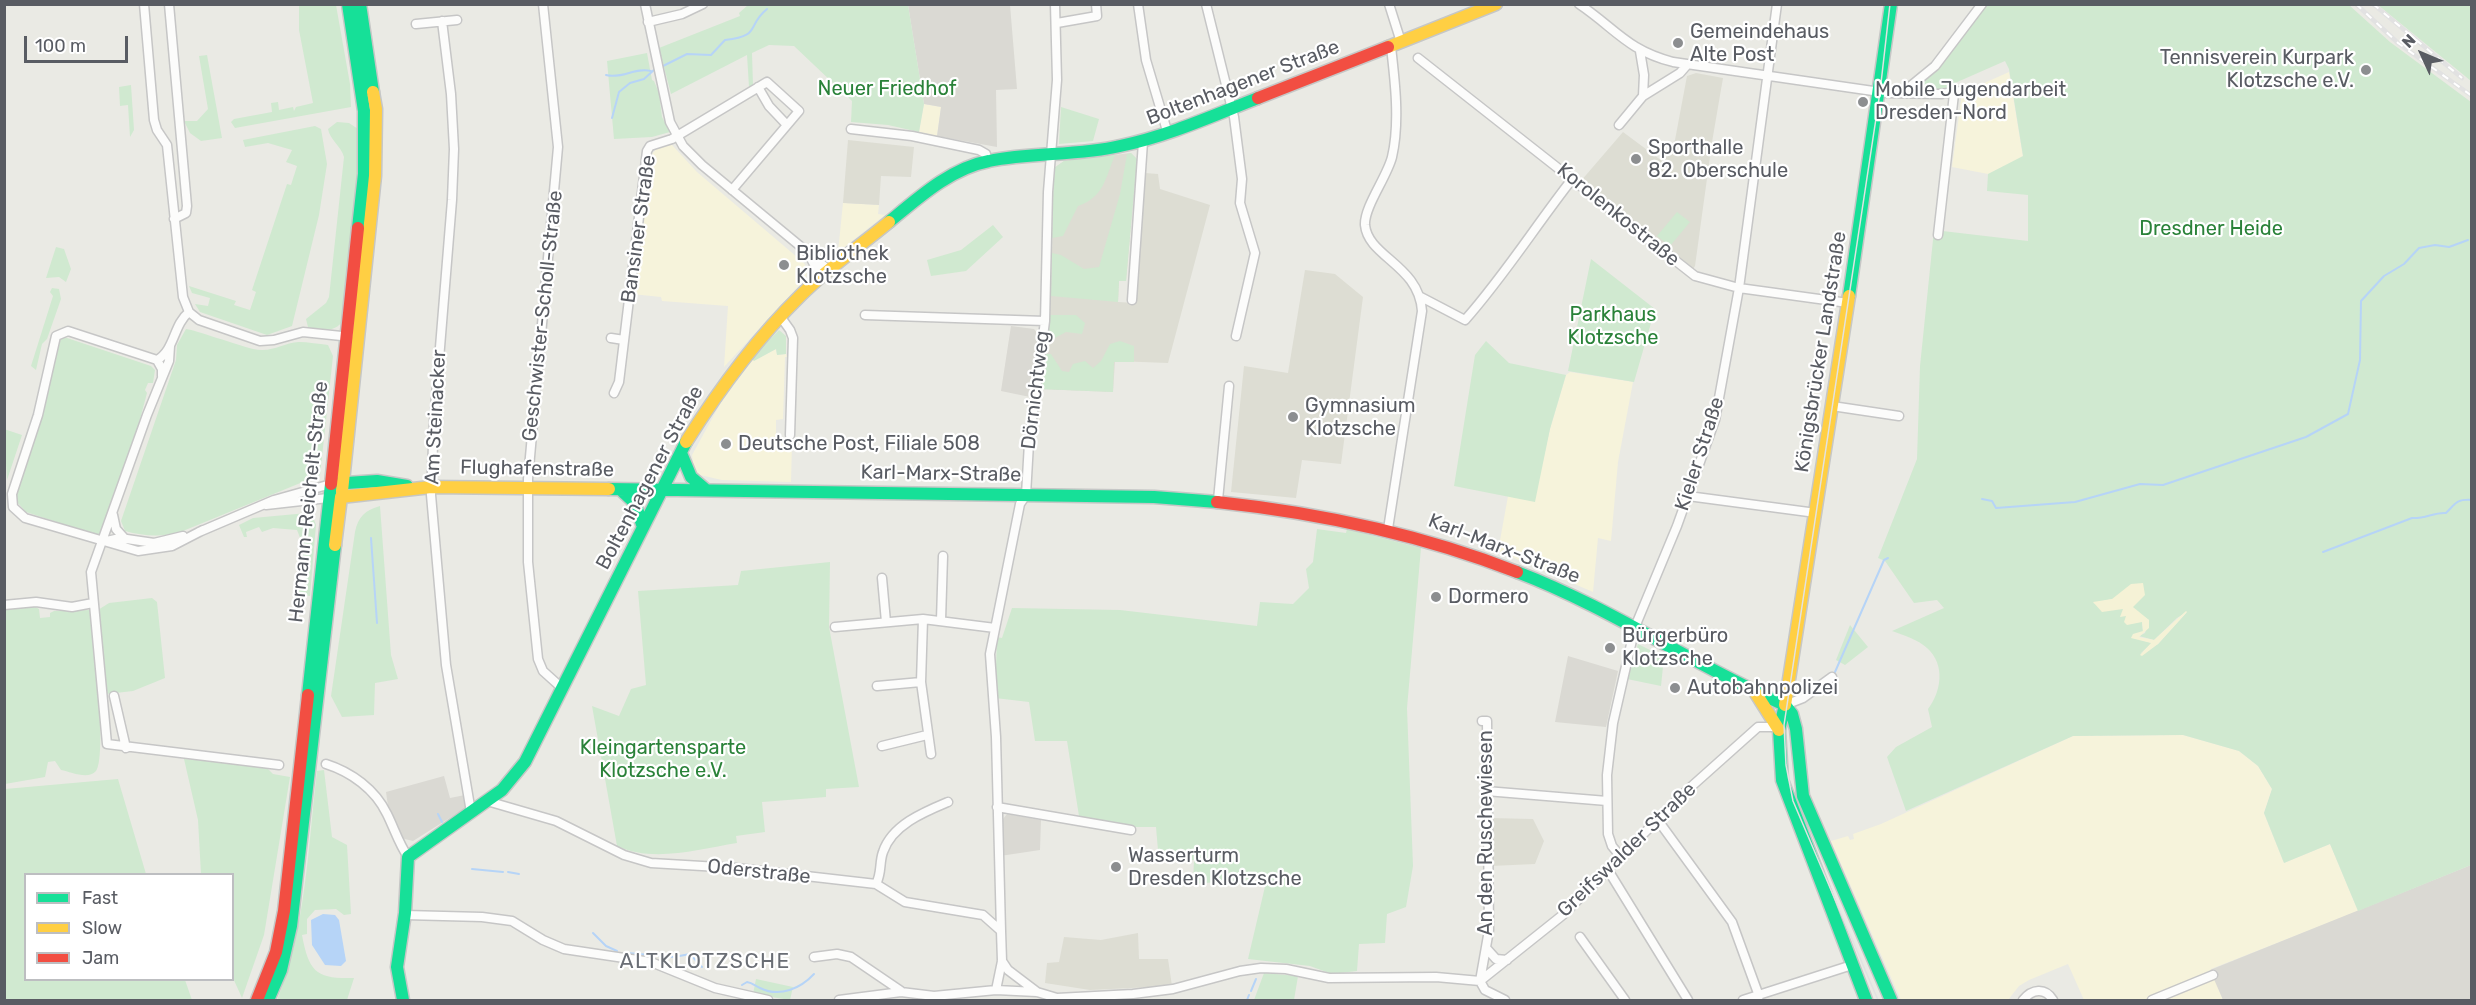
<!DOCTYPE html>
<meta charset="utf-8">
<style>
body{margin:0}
#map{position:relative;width:2476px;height:1005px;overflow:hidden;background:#eaeae4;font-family:Rubik,sans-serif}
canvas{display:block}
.frame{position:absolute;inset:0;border:6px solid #595c63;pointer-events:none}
.legend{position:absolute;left:24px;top:873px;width:210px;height:108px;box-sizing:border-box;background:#fff;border:2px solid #bdbec1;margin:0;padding:8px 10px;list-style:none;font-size:18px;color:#595c63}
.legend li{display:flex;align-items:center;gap:12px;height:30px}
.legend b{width:30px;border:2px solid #bdbec1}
.north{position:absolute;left:2392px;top:24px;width:60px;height:60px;-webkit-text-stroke:4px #fff;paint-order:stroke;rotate:314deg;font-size:16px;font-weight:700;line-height:24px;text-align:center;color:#595c63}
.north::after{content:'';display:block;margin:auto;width:21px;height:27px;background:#595c63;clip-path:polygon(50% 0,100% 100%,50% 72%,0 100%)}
.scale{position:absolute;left:24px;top:36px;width:104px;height:27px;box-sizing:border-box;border:3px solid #595c63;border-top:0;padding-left:8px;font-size:18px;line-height:21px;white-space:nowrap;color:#595c63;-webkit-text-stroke:4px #fff;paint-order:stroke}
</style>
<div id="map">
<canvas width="2476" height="1005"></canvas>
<div class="frame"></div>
<ul class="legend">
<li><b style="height:8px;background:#16e098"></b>Fast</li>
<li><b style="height:8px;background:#ffcf43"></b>Slow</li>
<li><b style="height:8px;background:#f24e42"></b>Jam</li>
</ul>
<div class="north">N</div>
<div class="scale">100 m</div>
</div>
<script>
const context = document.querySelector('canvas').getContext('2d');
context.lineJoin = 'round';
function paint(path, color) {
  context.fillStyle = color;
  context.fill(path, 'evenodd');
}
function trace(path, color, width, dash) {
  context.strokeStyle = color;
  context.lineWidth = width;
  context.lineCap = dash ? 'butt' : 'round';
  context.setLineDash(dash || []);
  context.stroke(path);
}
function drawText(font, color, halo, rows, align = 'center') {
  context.font = font + ' Rubik,sans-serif';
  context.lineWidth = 4.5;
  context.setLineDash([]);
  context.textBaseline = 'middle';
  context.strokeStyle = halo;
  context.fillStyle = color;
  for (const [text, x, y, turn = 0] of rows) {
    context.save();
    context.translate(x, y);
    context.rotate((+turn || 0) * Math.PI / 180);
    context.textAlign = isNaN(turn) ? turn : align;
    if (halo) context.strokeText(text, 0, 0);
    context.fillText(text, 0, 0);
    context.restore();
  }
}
const commercial = new Path2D(`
 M2009 72 2023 157 1988 174 1952 167 1962 93Z
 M924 104 941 107 937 136 919 132Z
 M672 145 697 172 804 263 807 269 806 278 724 367 728 306 662 301 661 297 632 294 652 154 658 147Z
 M843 203 879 205 878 214 885 215 838 252Z
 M776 349 777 355 786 354 787 357H785L783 419 776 420V442L792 443 791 482 722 480 700 475 694 470 692 455 724 397 751 358 755 360Z
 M1570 372 1633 382 1618 462 1611 541 1598 538 1593 592 1498 551 1508 496 1534 501 1550 429 1566 375Z
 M2183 735 2239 751 2258 766 2272 789 2264 813 2284 863 2330 844 2358 911 2211 969 2223 1000H2084L2068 964 2029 980 2019 986 2008 1000H1901L1831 841 1848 836 1850 840 1854 839 1853 834 1881 824 2073 736Z`);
const industrial = new Path2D(`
 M908 5H1010L1017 89 996 90 997 147 937 136 941 107 924 104Z
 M1011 326 1034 329 1038 334 1030 397 1001 391Z
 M1568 656 1618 671 1606 727 1555 722Z
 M444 776 450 798 465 795 467 807 413 841 401 838 389 813 386 792Z
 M1007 814 1041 820 1040 850 1000 856 1003 819Z
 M2471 865V1000H2223L2210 970Z`);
const education = new Path2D(`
 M1696 73 1723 78 1712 142 1695 266 1692 271 1580 182 1623 132 1662 161 1675 140 1687 76Z
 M848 140 914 147 911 177 881 176 879 205 843 203Z
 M1131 153 1137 159 1126 281H1119L1118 302 1136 303 1145 173 1158 174 1160 189 1210 205 1168 363 1115 361 1113 392 1039 389 1051 296 1054 168 1064 161Z
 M1305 270 1335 274 1363 297 1341 464 1302 460 1296 498 1231 492 1244 366 1288 373Z
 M1489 818 1533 819 1544 841 1535 864 1490 866Z
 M1138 933 1139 959H1168L1172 986 1090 990 1045 983 1047 963 1059 962 1064 937 1101 940Z`);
const green = new Path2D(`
 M299 5H336L350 84 351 107 235 128 231 122 234 119 272 112 271 103 278 102 279 110 293 107 294 111 296 107 313 103 299 30Z
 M748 5H908L924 104 919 132 888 125 851 122 852 101 794 46 769 45 752 53 753 85 749 87 747 55 671 94 659 48 740 16 739 13Z
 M1986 5H2349L2390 42 2471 102V865L2358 911 2330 844 2284 863 2264 813 2272 789 2258 766 2239 751 2183 735 2073 736 1906 811 1887 757 1896 747 1932 727 1928 709C1941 692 1946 665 1927 648 1919 640 1903 635 1892 631L1944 608 1937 600 1914 603 1885 561 1878 558 1917 459 1920 366 1934 230 2028 241V195L1987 191 1988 174 2023 156 2009 69 2005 61 1955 83 1956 87 1943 91 1910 90 1964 34ZM2112 599 2149 620 2145 633 2139 636 2154 640 2177 618 2187 612 2158 644 2140 654 2152 643 2135 638 2143 632 2142 621 2126 615 2124 609 2093 603Z
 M2378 5H2471V81Z
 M647 53 652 80 654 81 659 93 662 117 670 132 652 137 614 139 607 61Z
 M207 55 222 138 201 141 190 133 184 121H197L208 109 199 56Z
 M131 85 134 130 130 137 128 105 120 106 119 87Z
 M1061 107 1099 119 1093 141 1059 144Z
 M337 122 349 123 358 129 360 155 343 320C336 333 320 331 308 327L306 319 326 303 329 297 344 157C341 146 330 140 328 129Z
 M315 126 321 129 327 164 319 215 292 326 267 335 200 312 195 304 208 306 210 298 192 293 189 286 236 301 234 305 250 310 256 292 252 290 287 184 291 185 297 166 286 162 292 150 268 143 245 147 243 140Z
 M1131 153 1137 159 1126 281H1119L1118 302 1051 296 1052 253 1061 255 1084 269 1099 267 1120 194 1127 154Z
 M1115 155C1105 179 1104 197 1078 206L1063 236 1052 238 1054 168 1064 161Z
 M1677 212 1690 222 1670 246 1657 236Z
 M993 225 1003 237 966 271 931 276 927 260 961 250Z
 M56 247 64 249 71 269 66 282 59 277 46 278Z
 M1591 259 1655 309 1634 382 1568 371Z
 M52 288 59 289 61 299 47 339 42 344 36 370 31 366 53 296 50 292Z
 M1049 315H1076L1085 323 1082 334 1066 332 1051 340 1046 339Z
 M186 329C192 329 240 346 253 349 273 353 282 343 299 342 308 342 319 344 328 345L333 356 320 475 178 533C160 537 143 536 125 531L121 521 176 360 177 345Z
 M779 330 786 336V354L777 355 776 349 754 361 751 358Z
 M64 337 151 366 155 370 153 383H148L145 390 147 393 134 442 103 533 99 536 26 512 16 501C15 478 38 437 43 412 46 396 50 344 64 337Z
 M1120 341 1134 346V362H1114L1113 392 1039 389 1044 354H1051L1062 371 1069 372 1073 364 1085 361 1093 368 1101 361 1110 344Z
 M1486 341 1509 363 1566 375 1550 429 1535 502 1454 486 1475 355Z
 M4 429 22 435 7 480Z
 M380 506 391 655 398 679 375 683 374 715 342 717 331 696 355 532C358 517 365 510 380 506Z
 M307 513 313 517 316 525 310 596 301 595 295 589 298 586 305 587 307 569H301L304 548 297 530 273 528 262 532 259 527 246 532 247 537H244L239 525 253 518Z
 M1317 529 1346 533 1347 529 1421 548 1407 708 1413 866 1406 907 1387 914 1385 943 1359 944 1357 971 1332 974 1310 966 1248 959 1267 878 1193 884 1194 860 1159 862 1156 827H1129L1079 816 1067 741H1035L1029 702 995 698 997 637 1002 638 1012 608 1120 610 1257 626 1260 602 1293 604 1309 588 1306 569 1313 562Z
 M830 562 829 627 859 787 826 789V797L762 802 765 832 736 836 737 843C699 849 653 863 617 846L592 706 619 716 631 689 646 685 638 591 738 585 741 571Z
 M152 598 157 602 165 678 133 691 107 694 98 610 109 603Z
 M34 606 39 609 40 618 50 617V613L54 611 90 610C95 631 107 758 96 771 88 780 71 772 61 770L55 761 48 762 45 777 5 784V608Z
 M1850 625 1868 647 1845 665 1836 660Z
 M1638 644 1664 657 1661 686 1627 679Z
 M184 759 263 764 273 774 290 777 264 935 242 998 233 978 232 874H201L198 820Z
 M324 770 332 837 347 845 351 914 344 915 336 909 315 910 307 919V934L302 935C309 973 317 979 354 978L347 1000H277C306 929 308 846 317 771Z
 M118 779 146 874H26V980H185L192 1000H5V789Z
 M1264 973 1298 976 1294 1000H1254Z
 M756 979 793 987 790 1000 753 994Z`);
const sand = new Path2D(`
 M2143 583 2145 595 2133 607 2149 620V628L2139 637 2154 640 2186 611 2187 612 2158 644 2142 656 2140 655 2151 643 2131 638 2133 634 2143 631 2142 622 2127 625 2124 622 2126 616 2120 617 2123 609 2102 612 2093 602 2112 599 2131 584Z`);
const water = new Path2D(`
 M323 914 335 915 339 920 346 961 341 966 325 965 312 945 311 920Z`);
const stream = new Path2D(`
 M661 67 687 54 711 55 725 40C762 36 746 26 767 9
 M606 75C623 79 635 67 651 71
 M612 118 619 92 630 83 644 79 655 69
 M1982 499 1992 501 1996 508 2075 502 2140 484 2163 485 2306 437 2348 414 2360 360 2361 301 2384 276 2404 264 2419 248 2435 245 2449 247 2468 240
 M371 538 377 623
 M2323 552 2412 518C2425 519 2434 512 2446 513 2456 503 2456 499 2472 500
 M1835 672 1884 560 1888 558
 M438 814 442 822
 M472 869 503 872
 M508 872 519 874
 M593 933 606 946 617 951
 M627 953 674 957 690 954 702 967
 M742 985 747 982C753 983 755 986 760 988 780 998 801 988 814 974
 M1251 991 1256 979
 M1247 1000 1249 995`);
const street = new Path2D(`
 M144 4 154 120 157 130 167 145 183 297 189 312 199 320 260 341 274 340 303 332 351 337
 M169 4 187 206 186 213 174 219
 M543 4 558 147 528 479V562L538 659 543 671 563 689
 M645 4 670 122 683 146 702 165 829 270
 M1138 4 1146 60 1168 134
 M1206 4 1234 117 1242 179 1240 203 1255 253 1236 336
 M1389 4 1401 42
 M1579 4C1616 29 1627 50 1673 62L1887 93 1941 94 1961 91
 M442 21 451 94 454 149 452 200 434 421 431 495 446 665 471 812
 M648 22 682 14 703 4
 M1057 23 1097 16 1096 4
 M416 24 457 20
 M1640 51 1644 75 1643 96
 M1418 58 1695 276 1739 288 1848 303
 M758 87 769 106 787 125
 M1902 93 1935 66 1982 4
 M1619 125 1643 96 1680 73 1687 65
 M851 129 912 136 979 150 986 154 988 161
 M1938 235 1954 94
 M808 253 821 277
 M1421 297 1465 320C1505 275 1536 225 1573 178
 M1132 300 1143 142
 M865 315 1045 321
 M780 316 790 330 793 338 790 435
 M611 338 624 340
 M170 346 169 361 147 415 91 572 107 744 279 765
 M157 360C175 350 173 325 189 312
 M162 376V369L157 360 68 331 56 336 38 415 12 494 13 507 25 518 138 551 172 546 203 530
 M614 393 619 382 647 151 650 146 672 139 767 82 799 111 732 190
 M1832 406 1899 416
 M1688 496 1816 513
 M1218 500 1229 386
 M266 505 328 498
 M113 515 116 529 125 539
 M1388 529 1422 311C1419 265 1368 257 1365 225 1364 207 1387 177 1392 157 1400 123 1395 81 1391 47
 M199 532 274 500 331 484
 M102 542 120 538 154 543 183 536
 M882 578 886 622
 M4 605 36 602 72 607 93 603
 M923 619 921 682 931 754
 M941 620 943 556
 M835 627 923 619 995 628
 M877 686 921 682
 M114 696 126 748
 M1785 705 1803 698 1832 677
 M882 746 927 735
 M326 764C351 772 375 789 387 814 394 828 399 844 408 857
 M1486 791 1607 801
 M487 801 556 821 624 855 651 863 736 868 876 884 905 902 983 915 1001 931 1002 961 996 990
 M997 807 1131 830
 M1657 819 1732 922 1759 996
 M1621 857 1612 846 1608 834 1607 775 1613 723 1635 627 1677 526 1715 420 1739 288 1777 4
 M1608 870 1688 1000
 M876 884C882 873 879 863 883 852 892 825 924 812 948 802
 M405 915 482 917 512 921 543 940 564 949 651 962 715 988 768 1000
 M1001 931 996 737 990 654 1020 504 1026 495 1029 443 1045 321 1048 192 1057 80 1055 4
 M1580 937 1625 1000
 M1487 949 1496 959 1507 960
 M814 957 837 954 851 957 901 991
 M1002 961 1008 970 1037 992
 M1480 981 1564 914 1683 794 1758 727H1775
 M1480 981 1489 930 1487 721H1482
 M1480 981 1485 990 1505 1000
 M839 1000 901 992 934 996 996 990 1037 992 1057 998 1133 994 1173 989 1240 971 1261 968 1286 969 1329 978 1436 977 1480 981
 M1743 1000 1852 965
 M2023 1000C2032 989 2045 987 2053 1000
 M2152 1000 2213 975`);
const fast = new Path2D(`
 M348 4 364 111V174L358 228
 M360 4 373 92
 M889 222C918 198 951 168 989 161 1032 152 1078 156 1120 146 1168 136 1212 116 1258 98
 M1849 296 1891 4
 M681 453 691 477 705 489
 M609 489 1154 497 1217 502
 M621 490 635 503 643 527
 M1517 572C1611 608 1693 665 1785 705
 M308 695 331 484 377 481 407 486
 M1785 705 1792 714 1796 729 1803 796 1891 1000
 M1785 705 1779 730 1782 780 1866 1000
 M268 1000 281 970 291 926 335 545
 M403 1000 397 967 405 913 408 857 502 790 525 762 686 442`);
const slow = new Path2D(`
 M1388 47 1496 4
 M686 442C720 388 756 339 801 295 828 268 860 246 889 222
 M342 491 375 176 376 109 373 92
 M335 545 341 497 431 487 609 489
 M1755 692 1779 730
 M1785 705 1849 296`);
const jam = new Path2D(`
 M1258 98 1388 47
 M331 484 358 228
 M1217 502C1320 513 1420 534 1517 572
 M257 1000 276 952 284 911 308 695`);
const tram = new Path2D(`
 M1878 1000 1793 801 1786 765 1784 725 1880 92 1890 4`);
const rail = new Path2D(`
 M2356 4 2398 43 2472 96
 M2373 4 2462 78`);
const markers = [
 [1678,43,6,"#8c8e90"],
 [2366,70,6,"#8c8e90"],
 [1863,102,6,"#8c8e90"],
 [1636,159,6,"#8c8e90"],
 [784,265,6,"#8c8e90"],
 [1293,417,6,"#8c8e90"],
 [726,444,6,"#8c8e90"],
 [1436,597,6,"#8c8e90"],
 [1610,648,6,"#8c8e90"],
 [1675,688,6,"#8c8e90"],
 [1116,867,6,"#8c8e90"]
];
const poiNames = [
 ["Gemeindehaus",1690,32],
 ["Alte Post",1690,55],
 ["Tennisverein Kurpark",2354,58,"right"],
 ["Klotzsche e.V.",2354,81,"right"],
 ["Mobile Jugendarbeit",1875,90],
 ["Dresden-Nord",1875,113],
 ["Sporthalle",1648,148],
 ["82. Oberschule",1648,171],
 ["Bibliothek",796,254],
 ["Klotzsche",796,277],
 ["Gymnasium",1305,406],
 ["Klotzsche",1305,429],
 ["Deutsche Post, Filiale 508",738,444],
 ["Dormero",1448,597],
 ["Bürgerbüro",1622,636],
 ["Klotzsche",1622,659],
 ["Autobahnpolizei",1687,688],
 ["Wasserturm",1128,856],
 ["Dresden Klotzsche",1128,879]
];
const streetNames = [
 ["Boltenhagener Straße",1243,83,-21],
 ["Korolenkostraße",1618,215,39],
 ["Bansiner Straße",639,229,-82],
 ["Geschwister-Scholl-Straße",543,316,-84],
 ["Königsbrücker Landstraße",1821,352,-81],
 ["Dörnichtweg",1036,390,-83],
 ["Am Steinacker",436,417,-87],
 ["Kieler Straße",1700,454,-72],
 ["Flughafenstraße",537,469,1],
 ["Karl-Marx-Straße",941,474,1],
 ["Boltenhagener Straße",650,478,-62],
 ["Hermann-Reichelt-Straße",309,502,-84],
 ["Karl-Marx-Straße",1504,549,21],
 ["An den Ruschewiesen",1486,833,-90],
 ["Greifswalder Straße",1627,850,-44],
 ["Oderstraße",759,872,6]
];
const parkNames = [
 ["Neuer Friedhof",887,89],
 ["Dresdner Heide",2211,229],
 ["Parkhaus",1613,315],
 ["Klotzsche",1613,338],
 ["Kleingartensparte",663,748],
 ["Klotzsche e.V.",663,771]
];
const neighbourhoodNames = [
 ["ALTKLOTZSCHE",705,962]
];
paint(commercial, '#f6f3db');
paint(industrial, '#dad9d3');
paint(education, '#ddddd3');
paint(green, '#d0e9d0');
paint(sand, '#f5f2d6');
paint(water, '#b6d4f7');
trace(stream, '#b6d4f7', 2);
trace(street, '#c6c6c6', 11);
trace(fast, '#c6c7c6', 15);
trace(slow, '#c6c7c6', 15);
trace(jam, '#c6c7c6', 15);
trace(street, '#fcfcfb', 8);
trace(fast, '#16e098', 12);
trace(slow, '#ffcf43', 12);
trace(jam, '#f24e42', 12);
trace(tram, '#e2e2e2', 1.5);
trace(rail, '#e2e2e2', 4.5);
trace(rail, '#fff', 2, [7]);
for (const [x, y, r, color] of markers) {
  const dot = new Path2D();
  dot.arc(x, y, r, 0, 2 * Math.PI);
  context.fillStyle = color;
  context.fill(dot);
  trace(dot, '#fff', 2);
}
drawText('20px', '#595c63', '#fff', poiNames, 'left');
drawText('20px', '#595c63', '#fff', streetNames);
drawText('20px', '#2a8239', '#fff', parkNames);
context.letterSpacing = '1.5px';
drawText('21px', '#6a6e75', '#fff', neighbourhoodNames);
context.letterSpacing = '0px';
</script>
